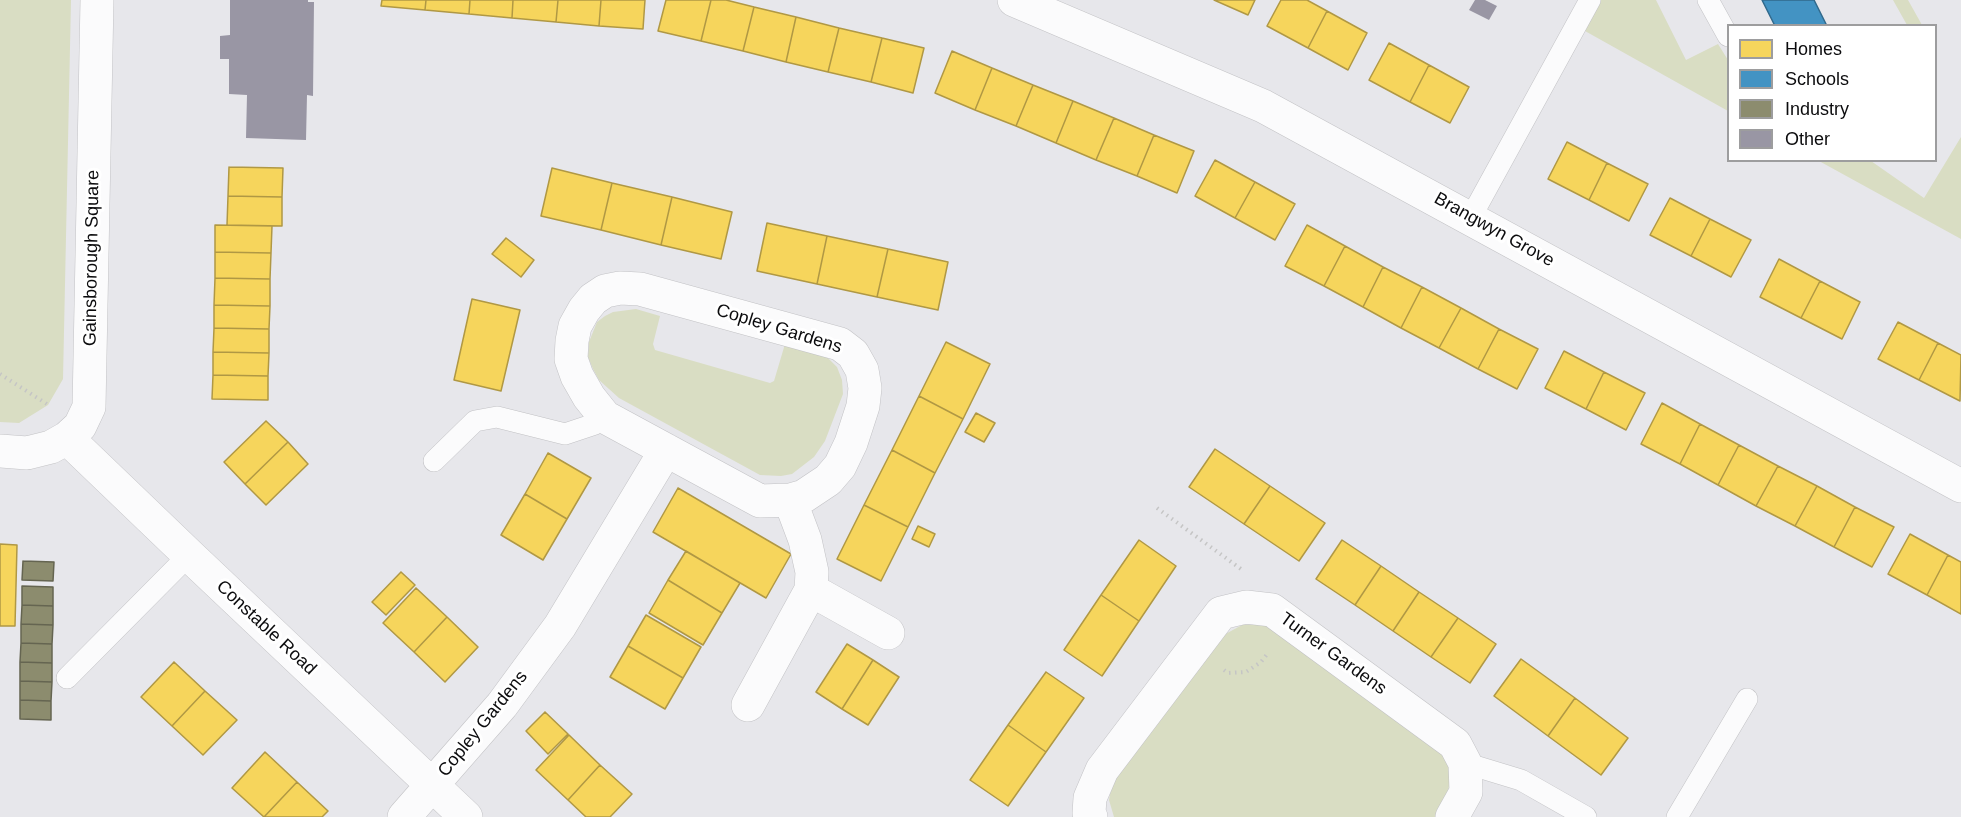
<!DOCTYPE html>
<html>
<head>
<meta charset="utf-8">
<style>
	body { margin:0 }
	#map { position:relative; width:1961px; height:817px; overflow:hidden; background:#e7e7eb; font-family:Helvetica,sans-serif }
	canvas { display:block }
	.legend { position:absolute; left:1727px; top:24px; width:210px; height:138px; box-sizing:border-box; background:#fff; border:2px solid #9d9d9e; margin:0; padding:8px 10px; list-style:none; font-size:18px; color:#0b0b0d }
	.legend li { display:flex; align-items:center; gap:12px; height:30px }
	.legend b { width:30px; border:2px solid #9d9d9e }
</style>
</head>
<body>
<div id="map">
<canvas width="1961" height="817"></canvas>
<ul class="legend">
<li><b style="height:16px;background:#f6d55c"></b>Homes</li>
<li><b style="height:16px;background:#4393c3"></b>Schools</li>
<li><b style="height:16px;background:#8c8c6e"></b>Industry</li>
<li><b style="height:16px;background:#9996a4"></b>Other</li>
</ul>
</div>
<script>
const g = document.querySelector('canvas').getContext('2d');
g.lineJoin = 'round';
function fill(path, color) { g.fillStyle = color; g.fill(path, 'evenodd'); }
const toPath = rows => new Path2D(rows.map(r => 'M' + r).join(''));
function strokePath(path, color, width, dash) { g.strokeStyle = color; g.lineWidth = width; g.lineCap = dash ? 'butt' : 'round'; g.setLineDash(dash || []); g.stroke(path); }
function write(font, color, halo, rows, align = 'center') {
  g.font = font + ' Helvetica,sans-serif'; g.lineWidth = 6; g.setLineDash([]); g.textBaseline = 'middle'; g.strokeStyle = halo; g.fillStyle = color; for (const [text, x, y, turn = 0] of rows) {
    g.save(); g.translate(x, y); g.rotate((+turn || 0) * Math.PI / 180); g.textAlign = isNaN(turn) ? turn : align; if (halo) g.strokeText(text, 0, 0); g.fillText(text, 0, 0); g.restore();
  }
}
const green = toPath([
	[0,0,71,0,63,379,48,405,19,423,0,422],
	[1601,0,1656,0,1686,60,1718,44,1728,60,1728,111,1585,31],
	[1893,0,1908,0,1922,25,1907,25],
	[1961,137,1961,239,1819,161,1871,161,1924,198],
	[636,309,660,316,653,344,655,350,770,383,774,381,785,344,826,356,837,367,842,380,843,394,825,441,814,457,792,474,781,476,760,475,619,398,599,380,593,369,588,357,589,342,597,322,605,316,613,312],
	[1254,624,1268,626,1436,742,1448,763,1450,781,1447,797,1437,817,1114,817,1109,800,1112,783,1220,637,1242,625]
]);
const homes = toPath([
	[382,0,426,0,425,10,381,6,382,0],
	[426,0,470,0,469,14,425,10,426,0],
	[470,0,513,0,512,18,469,14,470,0],
	[513,0,558,0,556,22,512,18,513,0],
	[558,0,601,0,599,26,556,22,558,0],
	[601,0,645,0,643,29,599,26,601,0],
	[666,0,711,0,701,41,658,31,666,0],
	[711,0,726,0,754,7,743,51,701,41,711,0],
	[1214,0,1255,0,1248,15,1214,0],
	[1281,0,1307,0,1327,11,1308,48,1267,26,1281,0],
	[754,7,796,17,786,62,743,51,754,7],
	[1327,11,1367,33,1348,70,1308,48,1327,11],
	[796,17,839,28,828,72,786,62,796,17],
	[839,28,882,38,871,82,828,72,839,28],
	[882,38,924,48,913,93,871,82,882,38],
	[1389,43,1429,65,1410,102,1369,80,1389,43],
	[952,51,992,68,975,110,935,93,952,51],
	[1429,65,1469,87,1450,123,1410,102,1429,65],
	[992,68,1033,85,1016,126,975,110,992,68],
	[1033,85,1073,101,1056,143,1016,126,1033,85],
	[1073,101,1114,118,1096,160,1056,143,1073,101],
	[1114,118,1154,135,1137,176,1096,160,1114,118],
	[1154,135,1194,151,1177,193,1137,176,1154,135],
	[1567,142,1607,163,1589,200,1548,179,1567,142],
	[1215,160,1255,182,1235,218,1195,196,1215,160],
	[1607,163,1648,184,1629,221,1589,200,1607,163],
	[229,167,283,168,282,197,228,196,229,167],
	[552,168,612,183,601,230,541,216,552,168],
	[1255,182,1295,204,1275,240,1235,218,1255,182],
	[612,183,672,197,661,245,601,230,612,183],
	[228,196,282,197,282,226,227,225,228,196],
	[672,197,732,212,721,259,661,245,672,197],
	[1670,198,1710,219,1691,256,1650,235,1670,198],
	[1710,219,1751,240,1731,277,1691,256,1710,219],
	[767,223,827,236,817,284,757,271,767,223],
	[215,225,272,226,271,253,215,252,215,225],
	[1307,225,1345,246,1324,286,1285,266,1307,225],
	[827,236,888,249,877,297,817,284,827,236],
	[506,238,534,260,521,277,492,254,506,238],
	[1345,246,1383,267,1363,307,1324,286,1345,246],
	[888,249,948,262,938,310,877,297,888,249],
	[215,252,271,253,270,279,215,278,215,252],
	[1779,259,1820,281,1801,318,1760,297,1779,259],
	[1383,267,1422,287,1401,328,1363,307,1383,267],
	[215,278,270,279,270,306,214,305,215,278],
	[1820,281,1860,302,1842,339,1801,318,1820,281],
	[1422,287,1461,308,1439,348,1401,328,1422,287],
	[472,299,520,310,501,391,454,380,472,299],
	[214,305,270,306,269,329,214,328,214,305],
	[1461,308,1499,329,1478,369,1439,348,1461,308],
	[1898,322,1938,343,1919,380,1878,359,1898,322],
	[214,328,269,329,269,353,213,352,214,328],
	[1499,329,1538,349,1517,389,1478,369,1499,329],
	[946,342,990,364,963,419,919,396,946,342],
	[1938,343,1961,355,1960,401,1919,380,1938,343],
	[1564,351,1604,372,1586,409,1545,388,1564,351],
	[213,352,269,353,268,376,213,375,213,352],
	[1604,372,1645,393,1626,430,1586,409,1604,372],
	[213,375,268,376,268,400,212,399,213,375],
	[919,396,963,419,935,473,892,450,919,396],
	[1662,403,1700,424,1680,464,1641,444,1662,403],
	[976,413,995,423,984,442,965,432,976,413],
	[266,421,288,442,245,484,224,462,266,421],
	[1700,424,1739,445,1718,485,1680,464,1700,424],
	[288,442,308,464,266,505,245,484,288,442],
	[1739,445,1778,466,1756,506,1718,485,1739,445],
	[1215,449,1270,486,1244,524,1189,487,1215,449],
	[892,450,935,473,908,527,864,505,892,450],
	[548,453,591,478,567,519,525,494,548,453],
	[1778,466,1817,486,1795,526,1756,506,1778,466],
	[1270,486,1325,523,1299,561,1244,524,1270,486],
	[1817,486,1855,507,1834,547,1795,526,1817,486],
	[678,488,791,554,766,598,653,532,678,488],
	[525,494,567,519,543,560,501,535,525,494],
	[864,505,908,527,881,581,837,559,864,505],
	[1855,507,1894,527,1872,567,1834,547,1855,507],
	[918,526,935,534,929,547,912,539,918,526],
	[1910,534,1948,555,1927,595,1888,574,1910,534],
	[1139,540,1176,566,1139,621,1101,595,1139,540],
	[1342,540,1381,566,1355,605,1316,579,1342,540],
	[0,544,17,545,15,626,0,626,0,544],
	[686,551,740,583,722,613,668,580,686,551],
	[1948,555,1961,562,1961,614,1927,595,1948,555],
	[1381,566,1419,592,1393,631,1355,605,1381,566],
	[401,572,415,585,386,615,372,602,401,572],
	[668,580,722,613,703,645,649,613,668,580],
	[416,588,447,617,414,652,383,623,416,588],
	[1419,592,1458,618,1431,657,1393,631,1419,592],
	[1101,595,1139,621,1102,676,1064,650,1101,595],
	[646,615,701,647,683,678,628,646,646,615],
	[447,617,478,647,445,682,414,652,447,617],
	[1458,618,1496,644,1470,683,1431,657,1458,618],
	[847,644,873,660,842,709,816,692,847,644],
	[628,646,683,678,665,709,610,677,628,646],
	[1521,659,1575,698,1548,736,1494,696,1521,659],
	[873,660,899,677,868,725,842,709,873,660],
	[174,662,205,691,172,726,141,697,174,662],
	[1046,672,1084,698,1046,752,1008,725,1046,672],
	[205,691,237,720,203,755,172,726,205,691],
	[1575,698,1628,738,1601,775,1548,736,1575,698],
	[545,712,568,734,548,754,526,731,545,712],
	[1008,725,1046,752,1008,806,970,780,1008,725],
	[569,735,600,765,568,800,536,770,569,735],
	[265,752,297,782,264,817,232,788,265,752],
	[600,765,632,794,610,817,586,817,568,800,600,765],
	[297,782,328,811,322,817,264,817,297,782]
]);
const schools = toPath([
	[1762,0,1814,0,1827,26,1775,26,1762,0]
]);
const industry = toPath([
	[23,561,54,562,53,581,22,580,23,561],
	[22,586,53,587,53,606,22,605,22,586],
	[22,605,53,606,53,625,21,624,22,605],
	[21,624,53,625,52,644,21,643,21,624],
	[21,643,52,644,52,663,20,662,21,643],
	[20,662,52,663,52,682,20,681,20,662],
	[20,681,52,682,51,701,20,700,20,681],
	[20,700,51,701,51,720,20,719,20,700]
]);
const building = toPath([
	[230,0,308,0,308,2,314,2,313,96,307,95,306,140,246,138,247,95,229,94,229,59,220,59,220,36,230,35],
	[1475,0,1485,0,1497,6,1489,20,1469,10]
]);
const path = toPath([
	[0,374,50,406],
	[1157,508,1241,569],
	[1224,670,1228,673,1246,672,1261,662,1268,653]
]);
const lane = toPath([
	[1708,0,1728,36],
	[1471,217,1590,0],
	[434,461,475,421,497,417,565,434,595,424,605,417],
	[67,678,189,555],
	[1465,763,1521,780,1586,817],
	[1677,817,1747,699]
]);
const street = toPath([
	[1014,0,1263,106,1961,486],
	[620,288,640,289,840,344,853,354,862,370,865,388,863,406,851,443,840,466,828,480,804,496,790,500,760,501,605,417,589,397,577,376,571,359,572,341,575,326,584,310,593,299,605,291,620,288],
	[67,438,189,555,466,817],
	[0,451,27,453,51,447,67,438,80,426,89,407,97,0],
	[811,590,888,633],
	[748,705,811,590,812,572,805,540,790,500],
	[404,817,502,705,560,626,666,450],
	[1091,817,1089,813,1090,798,1102,770,1221,613,1246,607,1272,610,1455,744,1465,763,1466,792,1452,817]
]);
const streetNames = [
	["Brangwyn Grove",1494,230,29],
	["Gainsborough Square",92,258,-89],
	["Copley Gardens",779,329,17],
	["Constable Road",266,628,43],
	["Turner Gardens",1333,654,36],
	["Copley Gardens",483,724,-51]
];
fill(green, '#d9ddc3');
fill(homes, '#f6d55c');
strokePath(homes, '#b09844', 1.5);
fill(schools, '#4393c3');
strokePath(schools, '#326a8c', 1.5);
fill(industry, '#8c8c6e');
strokePath(industry, '#656551', 1.5);
fill(building, '#9996a4');
strokePath(lane, '#c2c2c5', 22);
strokePath(street, '#c2c2c5', 34);
strokePath(path, '#c5c5c5', 4, [1.5, 4.5]);
strokePath(lane, '#fbfbfc', 21);
strokePath(street, '#fbfbfc', 33);
write('18px', '#0b0b0d', '#fff', streetNames);
</script>
</body>
</html>
